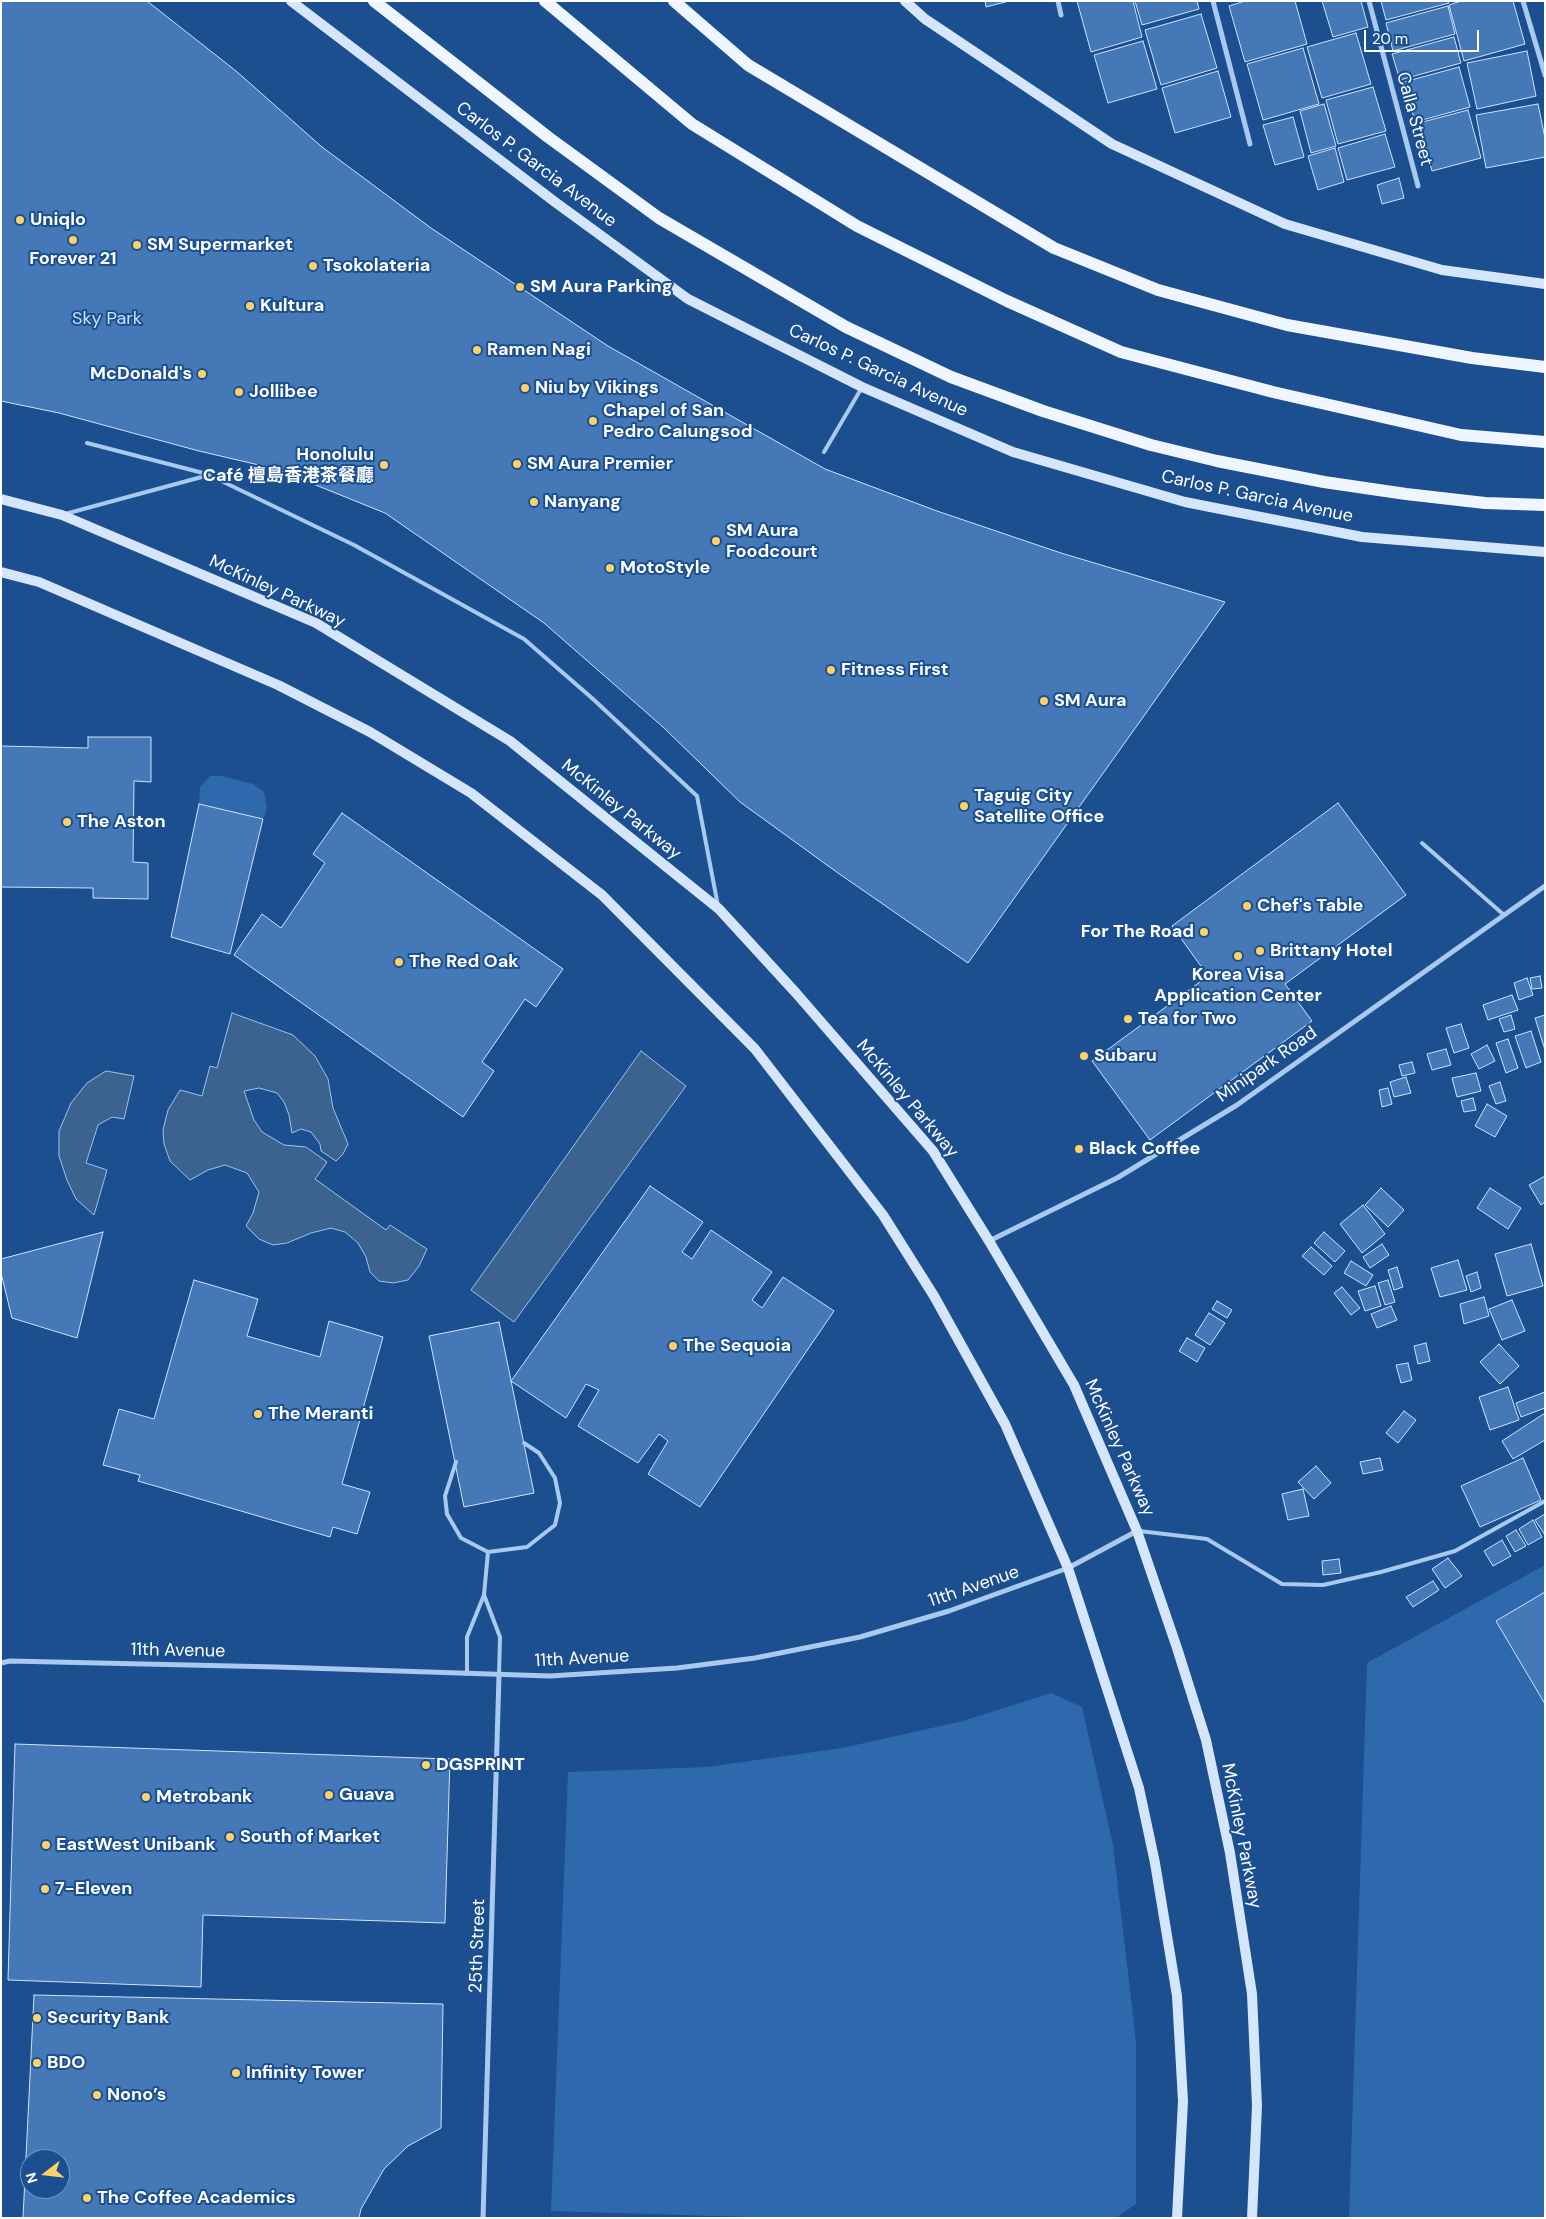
<!DOCTYPE html>
<html>
<head>
<meta charset="utf-8">
<style>
	body { margin:0 }
	#map { position:relative; width:1546px; height:2219px; overflow:hidden; background:#1b4f8f; font-family:"DM Sans",sans-serif }
	canvas { display:block }
	.frame { position:absolute; inset:0; border:2px solid #fff; pointer-events:none }
	.north { position:absolute; left:20px; top:2149px; width:50px; height:50px; box-sizing:border-box; background:#1b4f8f; border:1px solid #7695bc; border-radius:50%; rotate:254deg; font-size:14px; font-weight:700; line-height:20px; text-align:center; color:#fff }
	.north::after { content:''; display:block; margin:auto; width:18px; height:22px; background:#ffd166; clip-path:polygon(50% 0,100% 100%,50% 72%,0 100%) }
	.scale { position:absolute; left:1364px; top:30px; width:115px; height:22px; box-sizing:border-box; border:2px solid #fff; border-top:0; padding-left:6px; font-size:15px; line-height:18px; white-space:nowrap; color:#fff; -webkit-text-stroke:4px #1b4f8f; paint-order:stroke }
</style>
</head>
<body>
<div id="map">
<canvas width="1546" height="2219"></canvas>
<div class="frame"></div>
<div class="north">N</div>
<div class="scale">20 m</div>
</div>
<script>
const g = document.querySelector('canvas').getContext('2d');
g.lineJoin = 'round';
function fill(path, color) { g.fillStyle = color; g.fill(path, 'evenodd'); }
const toPath = rows => new Path2D(rows.map(r => 'M' + r).join(''));
function strokePath(path, color, width, dash) { g.strokeStyle = color; g.lineWidth = width; g.lineCap = dash ? 'butt' : 'round'; g.setLineDash(dash || []); g.stroke(path); }
function write(font, color, halo, rows, align = 'center') {
  g.font = font + ' "DM Sans","Noto Sans SC",sans-serif'; g.lineWidth = 4; g.setLineDash([]); g.textBaseline = 'middle'; g.strokeStyle = halo; g.fillStyle = color; for (const [text, x, y, turn = 0] of rows) {
    g.save(); g.translate(x, y); g.rotate((+turn || 0) * Math.PI / 180); g.textAlign = isNaN(turn) ? turn : align; if (halo) g.strokeText(text, 0, 0); g.fillText(text, 0, 0); g.restore();
  }
}
const green = toPath([
	[210,776,222,776,253,784,264,792,267,809,263,819,199,804,200,787],
	[1545,1565,1545,2218,1349,2218,1367,1663],
	[1051,1693,1082,1707,1113,1845,1136,2041,1136,2204,1116,2218,779,2218,551,2211,568,1772,707,1767,842,1748,963,1721]
]);
const water = toPath([
	[232,1013,293,1035,315,1056,328,1079,333,1108,348,1144,343,1154,336,1161,321,1151,320,1144,311,1132,301,1129,292,1133,289,1115,284,1102,277,1093,259,1088,244,1091,254,1120,262,1132,284,1145,306,1147,327,1162,315,1179,386,1230,390,1225,427,1249,419,1266,408,1280,393,1283,379,1281,370,1272,366,1257,358,1243,345,1232,331,1228,311,1233,287,1243,273,1245,259,1239,246,1226,253,1213,259,1192,247,1173,225,1165,208,1170,190,1180,170,1161,164,1144,163,1130,168,1110,180,1090,202,1096,210,1066,217,1068,232,1013],
	[641,1051,686,1086,514,1322,471,1290,641,1051],
	[106,1071,134,1076,124,1119,112,1117,98,1125,86,1163,107,1170,94,1215,76,1199,67,1180,59,1156,59,1131,71,1103,87,1083,106,1071]
]);
const building = toPath([
	[1,1,147,1,236,71,322,147,431,228,608,346,825,469,937,511,1061,553,1225,602,968,963,838,873,740,802,663,727,544,623,385,513,276,469,199,451,59,413,1,401,1,1],
	[985,1,1009,1,986,7,985,1],
	[1077,1,1133,1,1142,37,1091,52,1077,1],
	[1135,1,1197,1,1199,9,1142,25,1135,1],
	[1245,1,1295,1,1307,44,1245,62,1229,6,1245,1],
	[1322,1,1361,1,1368,27,1333,37,1322,1],
	[1381,1,1448,1,1449,3,1386,20,1381,1],
	[1461,1,1513,1,1525,44,1464,61,1449,5,1461,1],
	[1448,6,1455,34,1393,51,1386,23,1448,6],
	[1201,14,1217,68,1161,85,1145,30,1201,14],
	[1356,33,1371,84,1322,98,1307,47,1356,33],
	[1454,37,1461,63,1400,80,1392,54,1454,37],
	[1143,41,1157,89,1108,103,1094,55,1143,41],
	[1303,48,1319,104,1263,120,1247,64,1303,48],
	[1527,51,1536,96,1477,109,1467,63,1527,51],
	[1459,67,1470,107,1415,122,1404,82,1459,67],
	[1218,71,1231,117,1175,133,1162,88,1218,71],
	[1373,87,1386,131,1338,144,1326,100,1373,87],
	[1324,104,1336,146,1311,153,1300,111,1324,104],
	[1538,104,1545,138,1545,157,1486,168,1476,115,1538,104],
	[1468,110,1481,158,1432,171,1419,123,1468,110],
	[1293,117,1304,157,1275,165,1263,125,1293,117],
	[1385,134,1395,167,1347,180,1338,148,1385,134],
	[1335,148,1344,182,1318,190,1308,156,1335,148],
	[1399,178,1404,198,1382,204,1377,185,1399,178],
	[88,737,151,737,151,782,134,781,133,862,148,863,148,899,93,898,93,888,1,887,1,746,88,748,88,737],
	[1338,803,1406,895,1285,984,1312,1021,1150,1140,1092,1061,1208,976,1172,926,1338,803],
	[199,804,263,819,230,954,171,937,199,804],
	[342,813,563,969,536,1007,525,999,482,1062,494,1071,463,1117,234,955,262,914,281,928,325,863,313,854,342,813],
	[1540,976,1542,988,1532,989,1530,978,1540,976],
	[1527,978,1533,995,1519,1000,1514,983,1527,978],
	[1512,995,1518,1010,1488,1020,1483,1005,1512,995],
	[1511,1015,1515,1029,1504,1032,1499,1019,1511,1015],
	[1545,1015,1545,1050,1535,1018,1545,1015],
	[1461,1024,1469,1048,1454,1053,1446,1028,1461,1024],
	[1531,1031,1541,1062,1526,1068,1515,1036,1531,1031],
	[1508,1039,1518,1068,1506,1073,1496,1043,1508,1039],
	[1487,1045,1495,1061,1479,1069,1471,1054,1487,1045],
	[1446,1049,1451,1065,1432,1070,1427,1054,1446,1049],
	[1412,1062,1415,1073,1402,1076,1399,1065,1412,1062],
	[1476,1073,1481,1091,1457,1097,1452,1078,1476,1073],
	[1406,1077,1411,1093,1394,1097,1390,1082,1406,1077],
	[1500,1082,1506,1101,1496,1104,1489,1086,1500,1082],
	[1388,1088,1392,1104,1382,1107,1379,1090,1388,1088],
	[1473,1098,1476,1110,1464,1112,1461,1101,1473,1098],
	[1487,1104,1507,1116,1495,1137,1475,1126,1487,1104],
	[1545,1176,1545,1202,1541,1205,1529,1185,1545,1176],
	[650,1186,703,1222,682,1252,692,1259,711,1230,772,1272,752,1300,762,1308,783,1277,834,1311,700,1507,648,1474,668,1441,659,1434,638,1463,578,1426,599,1390,586,1384,566,1418,511,1381,650,1186],
	[1381,1188,1404,1210,1388,1227,1365,1205,1381,1188],
	[1490,1188,1521,1208,1508,1229,1477,1208,1490,1188],
	[1363,1205,1385,1234,1362,1253,1340,1224,1363,1205],
	[103,1232,77,1338,12,1318,1,1273,1,1259,103,1232],
	[1324,1232,1345,1251,1335,1262,1314,1243,1324,1232],
	[1382,1244,1389,1255,1370,1268,1363,1257,1382,1244],
	[1531,1244,1543,1286,1507,1296,1495,1254,1531,1244],
	[1311,1247,1332,1266,1324,1275,1302,1256,1311,1247],
	[1458,1260,1467,1290,1440,1297,1431,1268,1458,1260],
	[1351,1261,1373,1275,1366,1286,1344,1273,1351,1261],
	[1397,1267,1403,1287,1394,1290,1388,1270,1397,1267],
	[1477,1272,1481,1288,1471,1292,1466,1276,1477,1272],
	[194,1280,258,1299,247,1336,320,1357,329,1321,383,1337,342,1484,370,1492,357,1534,333,1527,330,1537,138,1481,140,1475,103,1465,119,1409,154,1419,194,1280],
	[1388,1280,1395,1302,1385,1305,1378,1283,1388,1280],
	[1375,1286,1381,1306,1365,1311,1358,1291,1375,1286],
	[1342,1287,1360,1308,1351,1315,1334,1293,1342,1287],
	[1484,1297,1489,1316,1464,1324,1460,1304,1484,1297],
	[1512,1300,1525,1331,1502,1340,1489,1309,1512,1300],
	[1217,1301,1232,1310,1227,1318,1212,1309,1217,1301],
	[1391,1306,1397,1320,1377,1328,1371,1314,1391,1306],
	[1209,1313,1225,1323,1210,1345,1195,1335,1209,1313],
	[499,1322,534,1493,464,1507,429,1336,499,1322],
	[1187,1338,1205,1348,1197,1362,1179,1351,1187,1338],
	[1426,1343,1430,1361,1418,1364,1414,1346,1426,1343],
	[1499,1344,1519,1366,1500,1384,1480,1362,1499,1344],
	[1408,1363,1412,1380,1401,1383,1396,1365,1408,1363],
	[1508,1387,1519,1420,1490,1430,1479,1397,1508,1387],
	[1545,1392,1545,1408,1521,1417,1516,1403,1545,1392],
	[1404,1411,1416,1420,1398,1443,1386,1433,1404,1411],
	[1545,1413,1545,1440,1513,1459,1502,1441,1545,1413],
	[1380,1458,1383,1470,1363,1474,1360,1462,1380,1458],
	[1523,1458,1541,1500,1480,1527,1461,1486,1523,1458],
	[1316,1466,1331,1483,1314,1499,1298,1482,1316,1466],
	[1303,1489,1309,1516,1288,1520,1282,1494,1303,1489],
	[1545,1514,1545,1535,1535,1520,1545,1514],
	[1533,1520,1542,1537,1528,1545,1519,1529,1533,1520],
	[1516,1530,1526,1546,1515,1552,1506,1536,1516,1530],
	[1502,1540,1511,1556,1493,1566,1484,1551,1502,1540],
	[1448,1558,1462,1576,1445,1588,1432,1569,1448,1558],
	[1339,1559,1341,1573,1323,1575,1322,1561,1339,1559],
	[1433,1581,1439,1590,1413,1607,1406,1597,1433,1581],
	[1545,1592,1545,1704,1496,1621,1545,1592],
	[15,1744,450,1759,445,1923,203,1915,201,1987,8,1980,15,1744],
	[34,1995,443,2004,441,2128,408,2146,384,2169,361,2209,359,2218,23,2218,34,1995],
	[30,2159,60,2159,60,2189,30,2189,30,2159]
]);
const service = toPath([
	[87,443,207,474],
	[824,452,861,389],
	[65,514,209,475,354,545,524,639,593,699,697,796,718,906],
	[1422,843,1504,915],
	[456,1462,445,1496,447,1514,461,1538,488,1552,527,1547,555,1525,560,1503,555,1478,539,1453,524,1443],
	[1139,1531,1207,1539,1282,1584,1323,1585,1381,1572,1455,1551,1545,1501],
	[484,1595,500,1637,499,1675],
	[467,1674,467,1637,484,1595,488,1552]
]);
const minor = toPath([
	[1058,1,1061,15],
	[1213,1,1250,144],
	[1369,1,1418,186],
	[1523,1,1545,75],
	[989,1241,1117,1178,1237,1105,1545,886],
	[1,1663,10,1661,277,1667,550,1676,677,1668,755,1658,860,1637,949,1611,1068,1568,1137,1531],
	[483,2218,499,1675]
]);
const secondary = toPath([
	[291,1,555,202,688,299,862,387,1013,452,1185,502,1362,537,1545,552],
	[905,1,925,19,1112,144,1285,224,1442,270,1545,284],
	[1,499,62,515,316,623,510,741,719,909,796,993,933,1151,989,1241,1074,1385,1137,1531,1177,1648,1206,1740,1230,1853,1252,1994,1257,2106,1252,2218],
	[1,572,39,582,278,685,370,732,471,793,602,895,755,1049,883,1215,934,1296,1005,1424,1068,1568,1139,1788,1155,1863,1177,1996,1183,2101,1177,2218]
]);
const primary = toPath([
	[374,1,548,137,659,218,846,327,951,377,1043,411,1151,445,1217,461,1324,482,1406,494,1485,503,1545,505],
	[545,1,692,124,857,226,1007,301,1121,352,1273,392,1461,435,1545,442],
	[674,1,748,65,1054,248,1158,290,1287,325,1472,358,1545,367]
]);
const markers = [
	[20,220,5,"#ffd166"],
	[73,240,5,"#ffd166"],
	[137,245,5,"#ffd166"],
	[313,266,5,"#ffd166"],
	[520,287,5,"#ffd166"],
	[250,306,5,"#ffd166"],
	[477,350,5,"#ffd166"],
	[202,374,5,"#ffd166"],
	[525,388,5,"#ffd166"],
	[239,392,5,"#ffd166"],
	[593,421,5,"#ffd166"],
	[517,464,5,"#ffd166"],
	[384,465,5,"#ffd166"],
	[534,502,5,"#ffd166"],
	[716,541,5,"#ffd166"],
	[610,568,5,"#ffd166"],
	[831,670,5,"#ffd166"],
	[1044,701,5,"#ffd166"],
	[964,806,5,"#ffd166"],
	[67,822,5,"#ffd166"],
	[1247,906,5,"#ffd166"],
	[1204,932,5,"#ffd166"],
	[1260,951,5,"#ffd166"],
	[1238,956,5,"#ffd166"],
	[399,962,5,"#ffd166"],
	[1128,1019,5,"#ffd166"],
	[1084,1056,5,"#ffd166"],
	[1079,1149,5,"#ffd166"],
	[673,1346,5,"#ffd166"],
	[258,1414,5,"#ffd166"],
	[426,1765,5,"#ffd166"],
	[329,1795,5,"#ffd166"],
	[146,1797,5,"#ffd166"],
	[230,1837,5,"#ffd166"],
	[46,1845,5,"#ffd166"],
	[45,1889,5,"#ffd166"],
	[37,2018,5,"#ffd166"],
	[37,2063,5,"#ffd166"],
	[236,2073,5,"#ffd166"],
	[97,2095,5,"#ffd166"],
	[87,2198,5,"#ffd166"]
];
const streetNames = [
	["Calla Street",1414,119,75],
	["Carlos P. Garcia Avenue",536,165,37],
	["Carlos P. Garcia Avenue",878,371,25],
	["Carlos P. Garcia Avenue",1257,497,12],
	["McKinley Parkway",277,592,25],
	["McKinley Parkway",621,810,39],
	["Minipark Road",1267,1065,-35],
	["McKinley Parkway",907,1099,50],
	["McKinley Parkway",1119,1448,66],
	["11th Avenue",974,1587,-19],
	["11th Avenue",178,1651,1],
	["11th Avenue",582,1659,-3],
	["McKinley Parkway",1241,1836,79],
	["25th Street",478,1946,-88]
];
const poiNames = [
	["Uniqlo",30,220],
	["SM Supermarket",147,245],
	["Forever 21",73,259,"center"],
	["Tsokolateria",323,266],
	["SM Aura Parking",530,287],
	["Kultura",260,306],
	["Ramen Nagi",487,350],
	["McDonald's",192,374,"right"],
	["Niu by Vikings",535,388],
	["Jollibee",249,392],
	["Chapel of San",603,411],
	["Pedro Calungsod",603,432],
	["Honolulu",374,455,"right"],
	["Café 檀島香港茶餐廳",374,476,"right"],
	["SM Aura Premier",527,464],
	["Nanyang",544,502],
	["SM Aura",726,531],
	["Foodcourt",726,552],
	["MotoStyle",620,568],
	["Fitness First",841,670],
	["SM Aura",1054,701],
	["Taguig City",974,796],
	["Satellite Office",974,817],
	["The Aston",77,822],
	["Chef's Table",1257,906],
	["For The Road",1194,932,"right"],
	["Brittany Hotel",1270,951],
	["The Red Oak",409,962],
	["Korea Visa",1238,975,"center"],
	["Application Center",1238,996,"center"],
	["Tea for Two",1138,1019],
	["Subaru",1094,1056],
	["Black Coffee",1089,1149],
	["The Sequoia",683,1346],
	["The Meranti",268,1414],
	["DGSPRINT",436,1765],
	["Guava",339,1795],
	["Metrobank",156,1797],
	["South of Market",240,1837],
	["EastWest Unibank",56,1845],
	["7-Eleven",55,1889],
	["Security Bank",47,2018],
	["BDO",47,2063],
	["Infinity Tower",246,2073],
	["Nono’s",107,2095],
	["The Coffee Academics",97,2198]
];
const parkNames = [
	["Sky Park",107,319]
];
fill(green, '#2e69ad');
fill(water, '#3c6290');
strokePath(water, '#9cc4f0', 1);
fill(building, '#4478b7');
strokePath(building, '#cfe3fa', 1);
strokePath(service, '#a9c9ee', 4);
strokePath(minor, '#a9c9ee', 5);
strokePath(secondary, '#d6e6fa', 10);
strokePath(primary, '#f0f6ff', 12);
for (const [x, y, r, color] of markers) { const dot = new Path2D(); dot.arc(x, y, r, 0, 2 * Math.PI); g.fillStyle = color; g.fill(dot); strokePath(dot, '#1b4f8f', 2); }
write('18px', '#fff', '#1b4f8f', streetNames);
write('bold 18px', '#fff', '#1b4f8f', poiNames, 'left');
write('18px', '#cfe3fa', '#1b4f8f', parkNames);
</script>
</body>
</html>
